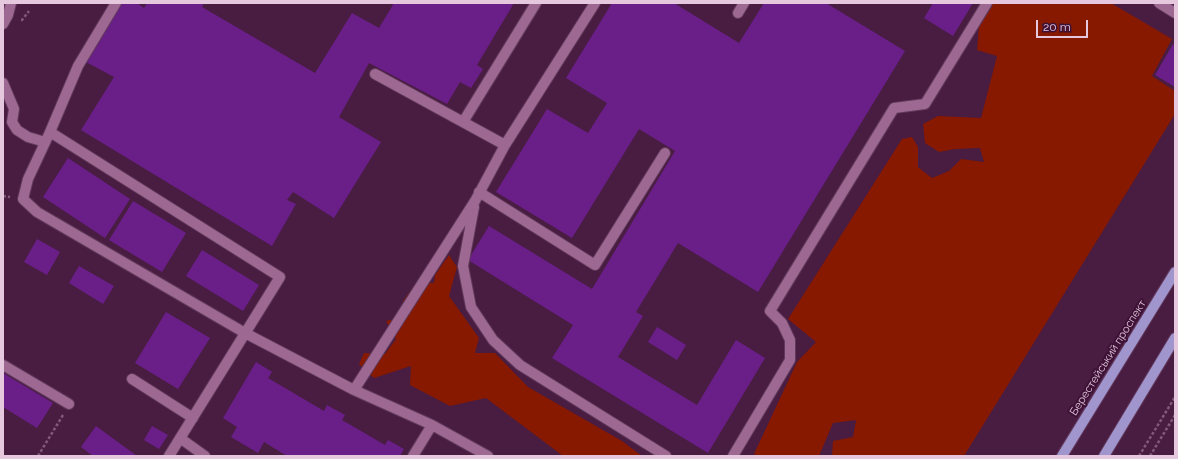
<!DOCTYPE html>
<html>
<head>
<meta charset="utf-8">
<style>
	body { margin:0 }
	#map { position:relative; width:1178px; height:459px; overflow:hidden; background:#491c42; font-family:Raleway,sans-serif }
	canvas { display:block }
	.frame { position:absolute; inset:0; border:4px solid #e5c8de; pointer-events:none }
	.scale { position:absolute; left:1036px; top:20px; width:52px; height:18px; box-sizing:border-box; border:2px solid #e5c8de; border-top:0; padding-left:5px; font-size:12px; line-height:14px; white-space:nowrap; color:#e5c8de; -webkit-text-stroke:3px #3e1237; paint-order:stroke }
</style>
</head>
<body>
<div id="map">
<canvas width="1178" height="459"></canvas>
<div class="frame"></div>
<div class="scale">20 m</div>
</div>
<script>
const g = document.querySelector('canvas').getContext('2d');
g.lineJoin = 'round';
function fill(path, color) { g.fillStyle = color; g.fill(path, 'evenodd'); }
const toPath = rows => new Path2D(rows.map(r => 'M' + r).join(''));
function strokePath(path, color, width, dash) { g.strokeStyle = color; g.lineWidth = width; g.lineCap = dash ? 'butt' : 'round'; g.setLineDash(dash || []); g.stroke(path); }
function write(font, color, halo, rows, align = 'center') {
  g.font = font + ' Raleway,sans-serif'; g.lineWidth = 4; g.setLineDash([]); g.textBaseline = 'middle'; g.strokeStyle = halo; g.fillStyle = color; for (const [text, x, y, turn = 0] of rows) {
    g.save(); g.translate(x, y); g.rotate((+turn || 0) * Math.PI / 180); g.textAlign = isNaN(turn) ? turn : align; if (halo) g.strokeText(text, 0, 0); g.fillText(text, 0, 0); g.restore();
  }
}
const green = toPath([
	[981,3,1111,3,1172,39,1152,76,1175,91,1175,114,964,456,832,456,833,441,853,437,856,420,833,423,819,456,758,456,754,454,797,362,816,342,788,319,902,139,912,137,918,147,918,167,932,178,949,171,961,159,984,162,980,148,955,149,939,152,925,143,923,124,938,116,981,118,997,56,977,50],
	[449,255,457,267,449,296,479,338,475,353,495,353,528,387,622,441,642,456,563,456,486,398,450,406,410,385,411,366,374,378,359,364,364,353,385,354,396,339,386,321,408,316,403,301,416,283,434,283,435,275]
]);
const building = toPath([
	[121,3,137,3,144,8,147,3,204,3,202,7,315,73,352,13,379,28,394,3,514,3,477,65,483,69,471,88,460,82,447,104,369,63,339,117,381,142,334,218,293,192,287,200,296,204,272,246,81,130,114,77,86,62],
	[612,3,674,3,739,43,764,3,826,3,905,51,758,292,678,243,636,312,643,316,618,357,697,405,736,340,765,358,708,453,552,358,573,325,468,260,489,226,592,289,675,151,639,129,572,238,496,192,547,109,588,133,607,103,566,78],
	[933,3,973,3,953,36,924,18],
	[1173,44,1175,46,1175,87,1155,75],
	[68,158,130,199,105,238,43,197],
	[133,201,186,233,162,272,109,240],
	[37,239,60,252,47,275,24,262],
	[202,250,259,285,243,311,186,276],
	[79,266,114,286,103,304,69,283],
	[166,312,210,338,178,389,135,363],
	[657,327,686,345,677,360,648,342],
	[256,362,272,372,268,378,324,411,327,405,345,415,342,420,385,445,388,440,404,449,400,456,287,456,264,442,258,453,231,437,237,427,223,418],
	[3,373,53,403,37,428,3,407],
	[96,426,137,456,93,456,81,447],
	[152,426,168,435,159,449,144,440]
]);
const path = toPath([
	[21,20,22,20,29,11],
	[3,196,10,197],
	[38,456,63,415],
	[1139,456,1175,397],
	[1150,456,1175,415]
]);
const minor = toPath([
	[116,3,78,66,50,132,28,179,23,199,37,212,245,333,354,390,432,425,488,456],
	[1159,3,1175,13],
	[738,13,744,3],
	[3,24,8,15,11,3],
	[375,74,505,145],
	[3,83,14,109,12,122,17,130,28,137,45,142],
	[463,122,536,3],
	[50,132,280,277,169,456],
	[479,192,595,265,665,153],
	[474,207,463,266,471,307,493,340,520,365,666,456],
	[3,365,69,404],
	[132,379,193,418],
	[354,390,475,201,505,145,595,3],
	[180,438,205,456],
	[413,456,432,425],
	[733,456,790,360,790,340,782,323,770,311,894,108,925,104,987,3]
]);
const major = toPath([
	[1062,456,1175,272],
	[1104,456,1175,338]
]);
const streetNames = [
	["Берестейський проспект",1108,358,-58]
];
fill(green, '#871900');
fill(building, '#6a1f88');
strokePath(minor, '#61395b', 12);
strokePath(major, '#61395b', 12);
strokePath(path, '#805979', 2.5, [3, 2]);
strokePath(minor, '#9d6992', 10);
strokePath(major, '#a195ce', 10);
write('11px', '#e5c8de', '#3e1237', streetNames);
</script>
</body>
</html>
